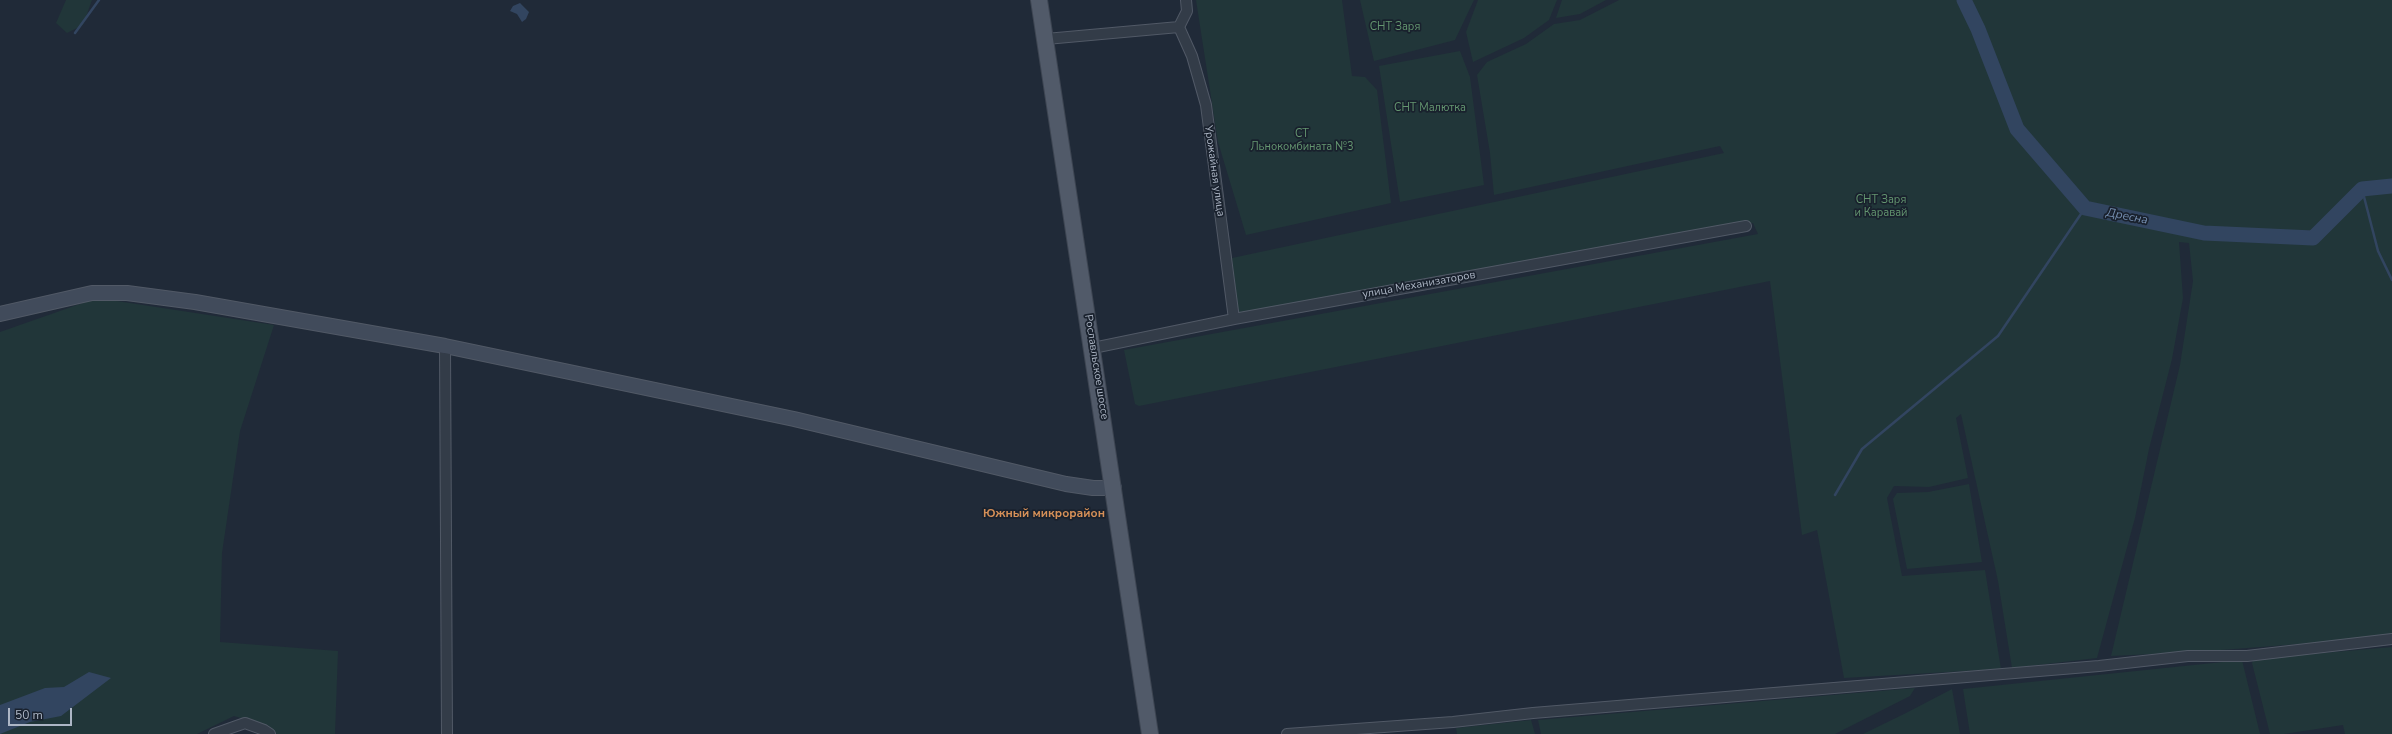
<!DOCTYPE html>
<html>
<head>
<meta charset="utf-8">
<style>
	body { margin:0 }
	#map { position:relative; width:2392px; height:734px; overflow:hidden; background:#202a38; font-family:"Nunito Sans",sans-serif }
	canvas { display:block }
	.scale { position:absolute; left:8px; top:708px; width:64px; height:18px; box-sizing:border-box; border:2px solid #adb6c5; border-top:0; padding-left:5px; font-size:12px; line-height:14px; white-space:nowrap; color:#adb6c5; -webkit-text-stroke:3px #19212d; paint-order:stroke }
</style>
</head>
<body>
<div id="map">
<canvas width="2392" height="734"></canvas>
<div class="scale">50 m</div>
</div>
<script>
const g = document.querySelector('canvas').getContext('2d');
g.lineJoin = 'round';
function fill(path, color) { g.fillStyle = color; g.fill(path, 'evenodd'); }
const toPath = rows => new Path2D(rows.map(r => 'M' + r).join(''));
function strokePath(path, color, width, dash) { g.strokeStyle = color; g.lineWidth = width; g.lineCap = dash ? 'butt' : 'round'; g.setLineDash(dash || []); g.stroke(path); }
function write(font, color, halo, rows, align = 'center') {
  g.font = font + ' "Nunito Sans",sans-serif'; g.lineWidth = 3.5; g.setLineDash([]); g.textBaseline = 'middle'; g.strokeStyle = halo; g.fillStyle = color; for (const [text, x, y, turn = 0] of rows) {
    g.save(); g.translate(x, y); g.rotate((+turn || 0) * Math.PI / 180); g.textAlign = isNaN(turn) ? turn : align; if (halo) g.strokeText(text, 0, 0); g.fillText(text, 0, 0); g.restore();
  }
}
const green = toPath([
	[66,0,92,0,83,25,67,33,56,23],
	[1196,0,1342,0,1352,76,1365,77,1377,90,1391,203,1246,235,1218,142],
	[1360,0,1474,0,1455,40,1374,61],
	[1478,0,1557,0,1549,20,1524,38,1473,62,1466,32],
	[1562,0,1606,0,1580,14,1556,18],
	[1619,0,2392,0,2392,637,2195,652,2111,656,2180,365,2193,281,2189,243,2179,242,2183,298,2172,359,2149,449,2135,518,2097,658,2012,668,1998,581,1961,414,1956,418,1968,478,1929,487,1894,486,1887,498,1902,576,1985,570,2001,669,1844,678,1817,530,1802,535,1770,281,1139,406,1135,404,1124,350,1758,234,1753,223,1239,320,1232,258,1724,153,1720,146,1494,195,1490,153,1477,75,1487,62,1526,44,1554,24,1580,20],
	[1460,51,1470,77,1484,185,1400,202,1379,66],
	[97,298,274,325,240,431,222,553,220,642,338,651,335,734,277,734,269,726,234,716,197,734,0,734,0,332],
	[1969,484,1982,562,1907,569,1893,499,1897,493,1928,492],
	[2392,647,2392,734,2345,734,2343,725,2284,734,2270,734,2252,663,2254,659],
	[2242,660,2260,734,1970,734,1963,689],
	[1915,688,1910,696,1835,734,1541,734,1538,720],
	[1952,689,1960,734,1863,734,1906,713],
	[1531,720,1535,734,1457,734,1456,728]
]);
const water = toPath([
	[520,3,529,12,526,19,522,22,517,14,510,11,513,6],
	[89,672,111,678,61,716,30,722,0,734,0,705,45,688,64,687]
]);
const stream = toPath([
	[75,33,99,0],
	[2362,189,2378,251,2392,280],
	[1835,495,1862,449,1998,336,2085,208]
]);
const river = toPath([
	[1964,0,1978,29,2017,129,2085,208,2204,233,2313,238,2362,189,2392,186]
]);
const street = toPath([
	[1186,0,1187,11,1179,27,1192,56,1206,105,1234,319],
	[1046,39,1179,27],
	[445,346,447,734],
	[1093,348,1234,319,1746,226],
	[214,734,245,723,264,730,270,734],
	[1287,734,1453,722,1533,713,2099,666,2188,656,2247,656,2392,639]
]);
const secondary = toPath([
	[0,314,92,293,127,293,195,302,445,346,794,419,1066,484,1093,488,1114,488]
]);
const primary = toPath([
	[1039,0,1150,734]
]);
const parkNames = [
	["СНТ Заря",1395,27],
	["СНТ Малютка",1430,108],
	["СТ",1302,134],
	["Льнокомбината №3",1302,147],
	["СНТ Заря",1881,200],
	["и Каравай",1881,213]
];
const streetNames = [
	["Урожайная улица",1214,171,82],
	["улица Механизаторов",1419,285,-10],
	["Рославльское шоссе",1096,367,81]
];
const waterNames = [
	["Дресна",2127,217,11]
];
const neighbourhoodNames = [
	["Южный микрорайон",1044,514]
];
fill(green, '#213639');
fill(water, '#324560');
strokePath(stream, '#324560', 2.5);
strokePath(river, '#324560', 15);
strokePath(street, '#515966', 12);
strokePath(secondary, '#515966', 16);
strokePath(primary, '#3d4552', 18);
strokePath(street, '#333c48', 10);
strokePath(secondary, '#414b5b', 14);
strokePath(primary, '#515a69', 16);
write('11px', '#649670', '#19212d', parkNames);
write('11px', '#adb6c5', '#19212d', streetNames);
write('italic 12px', '#748daf', '#19212d', waterNames);
write('bold 12px', '#d69058', '#19212d', neighbourhoodNames);
</script>
</body>
</html>
